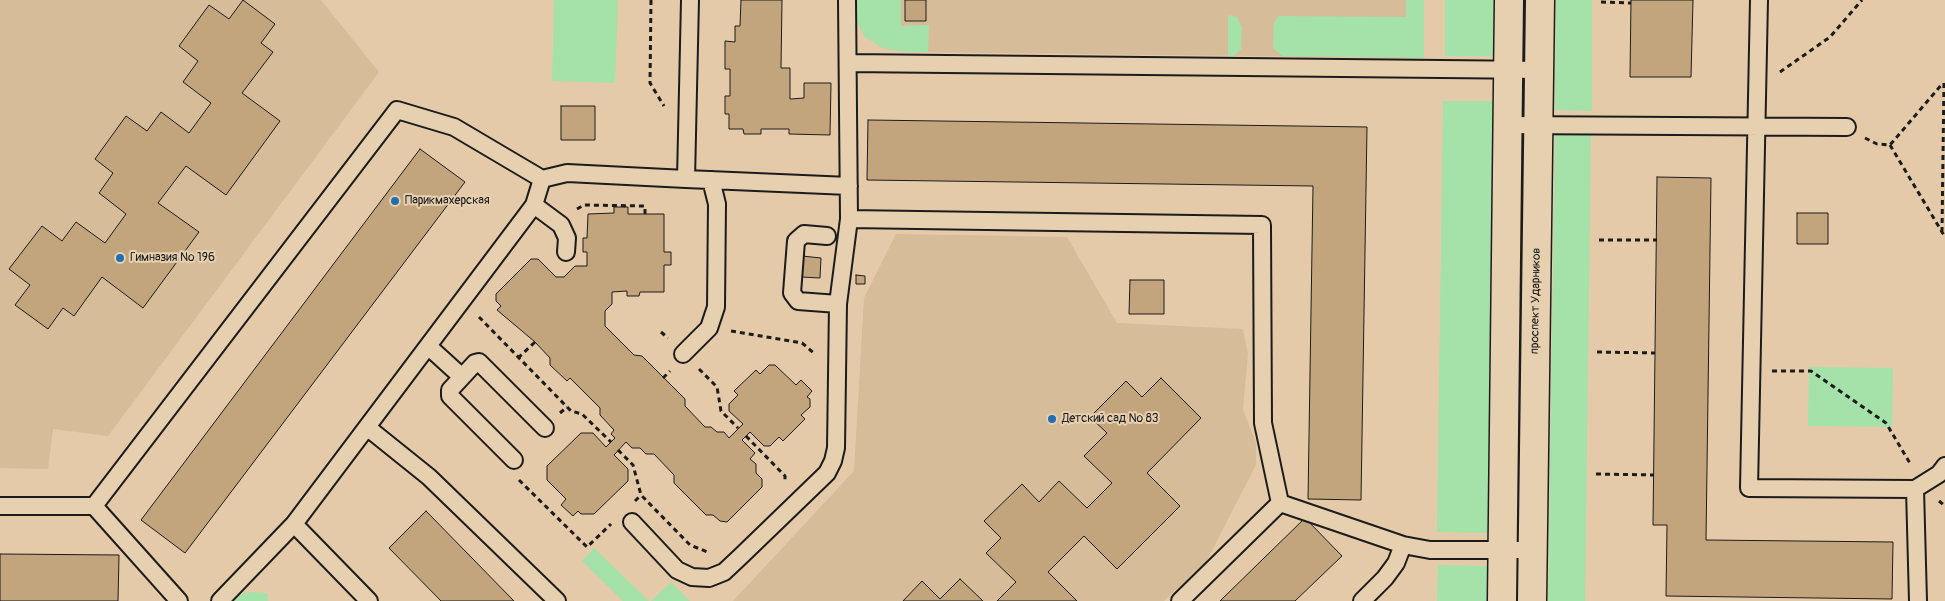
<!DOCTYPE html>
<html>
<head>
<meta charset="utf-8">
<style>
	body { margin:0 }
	canvas { display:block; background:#e4caa8 }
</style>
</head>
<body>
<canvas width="1945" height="601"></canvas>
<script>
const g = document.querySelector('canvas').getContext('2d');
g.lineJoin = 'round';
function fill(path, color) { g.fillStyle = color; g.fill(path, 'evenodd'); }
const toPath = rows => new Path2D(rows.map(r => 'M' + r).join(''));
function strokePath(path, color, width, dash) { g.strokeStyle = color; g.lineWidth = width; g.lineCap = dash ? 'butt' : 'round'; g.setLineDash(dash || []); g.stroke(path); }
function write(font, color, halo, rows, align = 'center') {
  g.font = font + ' Pangolin,sans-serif'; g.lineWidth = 4; g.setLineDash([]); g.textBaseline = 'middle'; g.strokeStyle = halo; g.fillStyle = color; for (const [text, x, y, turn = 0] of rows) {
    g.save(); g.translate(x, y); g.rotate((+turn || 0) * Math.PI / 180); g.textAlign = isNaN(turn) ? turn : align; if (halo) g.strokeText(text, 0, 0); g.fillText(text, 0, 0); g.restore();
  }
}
const built = toPath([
	[0,0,321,0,379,72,108,436,53,429,48,469,0,468],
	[856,0,1424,0,1424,58,905,52,883,48,865,37,856,20],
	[896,234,1067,237,1117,323,1243,329,1248,354,1243,410,1256,442,1256,465,1206,562,1164,601,733,601,854,471,864,298]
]);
const green = toPath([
	[554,0,618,0,615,83,552,81],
	[856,0,901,0,901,26,929,25,928,52,905,52,883,48,865,37,856,20],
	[1406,0,1424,0,1424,58,1282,56,1273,48,1274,22,1279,16,1406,17],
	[1445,0,1495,0,1495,56,1445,56],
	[1556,0,1592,0,1592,111,1555,110],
	[1228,15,1237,17,1242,27,1241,49,1234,56,1228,56],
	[1443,101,1494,101,1488,533,1437,532],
	[1555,132,1591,132,1585,601,1548,601],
	[1809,367,1893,368,1892,427,1808,426],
	[594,548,649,601,623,601,582,561],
	[1438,565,1487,566,1487,601,1437,601],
	[671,582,690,601,651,601],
	[250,592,267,593,268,601,225,601,231,597]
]);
const building = toPath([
	[243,0,275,24,261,43,273,52,242,93,280,121,226,195,186,166,158,203,199,232,143,308,102,277,74,316,63,308,48,329,15,305,30,285,9,269,42,226,62,241,76,222,105,243,126,214,99,193,113,173,95,159,126,116,147,131,161,112,189,133,211,103,183,82,198,61,179,46,209,5,229,19,243,0],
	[741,0,782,0,781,68,790,68,790,99,804,98,804,83,831,83,830,135,789,134,789,129,761,129,761,134,744,134,743,129,729,129,729,114,725,114,725,96,730,96,730,69,725,69,725,41,735,42,735,26,740,26,741,0],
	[905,0,926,0,926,21,905,21,905,0],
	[1631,0,1693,0,1691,77,1630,77,1631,0],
	[561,106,595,106,595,140,561,140,561,106],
	[868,120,1367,127,1361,500,1308,499,1313,186,867,180,868,120],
	[420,149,465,182,185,553,141,520,420,149],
	[1657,177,1711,178,1706,540,1893,542,1892,599,1666,596,1667,525,1653,525,1657,177],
	[614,207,628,207,628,214,664,214,664,252,671,252,671,265,664,265,664,292,640,292,639,296,627,296,627,291,612,292,612,304,605,311,605,326,634,355,642,356,685,399,685,406,705,427,711,427,717,432,724,432,729,438,743,424,729,411,729,404,738,395,734,391,756,370,760,374,769,365,775,365,796,385,801,380,812,391,807,397,810,399,810,407,801,415,805,419,783,441,779,437,770,446,764,446,750,432,742,440,755,453,750,459,756,464,756,473,762,479,762,487,727,522,720,521,713,515,706,515,674,483,674,475,654,454,646,454,640,448,632,448,626,442,614,455,628,469,628,481,594,514,581,514,578,511,573,516,561,505,566,499,547,480,547,466,581,433,593,433,606,447,615,438,611,434,614,430,600,415,600,408,570,378,567,381,550,365,550,358,535,342,497,310,501,306,496,301,496,294,531,259,538,259,556,277,564,277,575,266,587,266,587,252,583,252,583,238,587,238,588,214,614,213,614,207],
	[1797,213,1828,213,1828,244,1797,244,1797,213],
	[802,256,821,258,820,278,801,277,802,256],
	[856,275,865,276,865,284,856,284,856,275],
	[1130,280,1164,280,1164,314,1129,314,1130,280],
	[1161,378,1201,418,1147,473,1180,506,1117,569,1084,536,1048,572,1077,601,997,601,1016,582,986,553,1001,538,984,521,1022,484,1039,502,1059,481,1087,508,1112,483,1084,456,1107,433,1090,417,1126,381,1142,397,1161,378],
	[426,511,514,601,441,601,389,548,426,511],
	[1305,518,1342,556,1295,601,1220,601,1305,518],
	[0,554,119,555,118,601,0,601,0,554],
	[960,579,983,601,903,601,922,581,940,599,960,579]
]);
const path = toPath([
	[651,0,650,83,664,106],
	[1601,2,1631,3],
	[1780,72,1830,37,1862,0],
	[1865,138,1877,144,1890,145,1943,83],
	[1890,145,1945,237],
	[577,209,584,205,645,206],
	[645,214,645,205],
	[1942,232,1944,82],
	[1599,240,1657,240],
	[479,317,571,411,582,414,611,442],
	[731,331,802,343,815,354],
	[661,332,668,338],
	[1597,352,1655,353],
	[518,358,535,342],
	[699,369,717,387,721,411,738,428],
	[1772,371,1811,371,1886,423,1911,465],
	[663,378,670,371],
	[560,413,567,407],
	[746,436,785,476,785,481],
	[618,450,633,465,641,495,690,545,710,553],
	[1596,474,1654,475],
	[519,480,587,547,611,524],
	[635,501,641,495],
	[1939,501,1945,506]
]);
const lane = toPath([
	[1759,0,1749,488,1915,489,1918,601],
	[848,63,1540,70],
	[1507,125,1847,127],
	[686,179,849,186],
	[534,205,561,225,567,238,566,252],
	[849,219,1262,225,1263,423,1280,503,1403,545],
	[827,236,804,234,796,241,792,293,798,301,838,304],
	[429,347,462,377],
	[683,354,709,328,716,307,717,204,711,180],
	[368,428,429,477,557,601],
	[514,460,450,396,450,390,475,363,479,362,545,428],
	[1915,489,1939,474,1945,466],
	[0,506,94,506,179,601],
	[94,506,397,110,454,127,542,179],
	[632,522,677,570,692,577,709,578,724,572,740,557,827,473,833,461,836,448,838,304,849,219,847,0],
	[294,524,534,205,542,179,567,173,686,179,690,0],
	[220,601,294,524,369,601],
	[1180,601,1280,503],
	[1362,601,1385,578,1396,563,1403,545,1430,550,1532,550]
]);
const secondary = toPath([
	[1502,601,1509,0],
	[1532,601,1540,0]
]);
const markers = [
	[395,201,5,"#1f6fb2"],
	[120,258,5,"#1f6fb2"],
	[1052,419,5,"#1f6fb2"]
];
const poiNames = [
	["Парикмахерская",405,201],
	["Гимназия № 196",130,258],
	["Детский сад № 83",1062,419]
];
const streetNames = [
	["проспект Ударников",1536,301,-89]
];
fill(built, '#d6bc98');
fill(green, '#a4e2a9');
fill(building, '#c3a57d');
strokePath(building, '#1c1c1c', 1);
strokePath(lane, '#1c1c1c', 20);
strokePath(secondary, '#1c1c1c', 31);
strokePath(path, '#1c1c1c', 3, [5, 4]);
strokePath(lane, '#e7d0b0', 16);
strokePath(secondary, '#e7d0b0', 28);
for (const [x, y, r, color] of markers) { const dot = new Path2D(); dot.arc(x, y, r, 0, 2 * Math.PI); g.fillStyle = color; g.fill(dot); strokePath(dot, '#e7d0b0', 2); }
write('12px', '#1c1c1c', '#e7d0b0', poiNames, 'left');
write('12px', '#1c1c1c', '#e7d0b0', streetNames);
</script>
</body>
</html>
